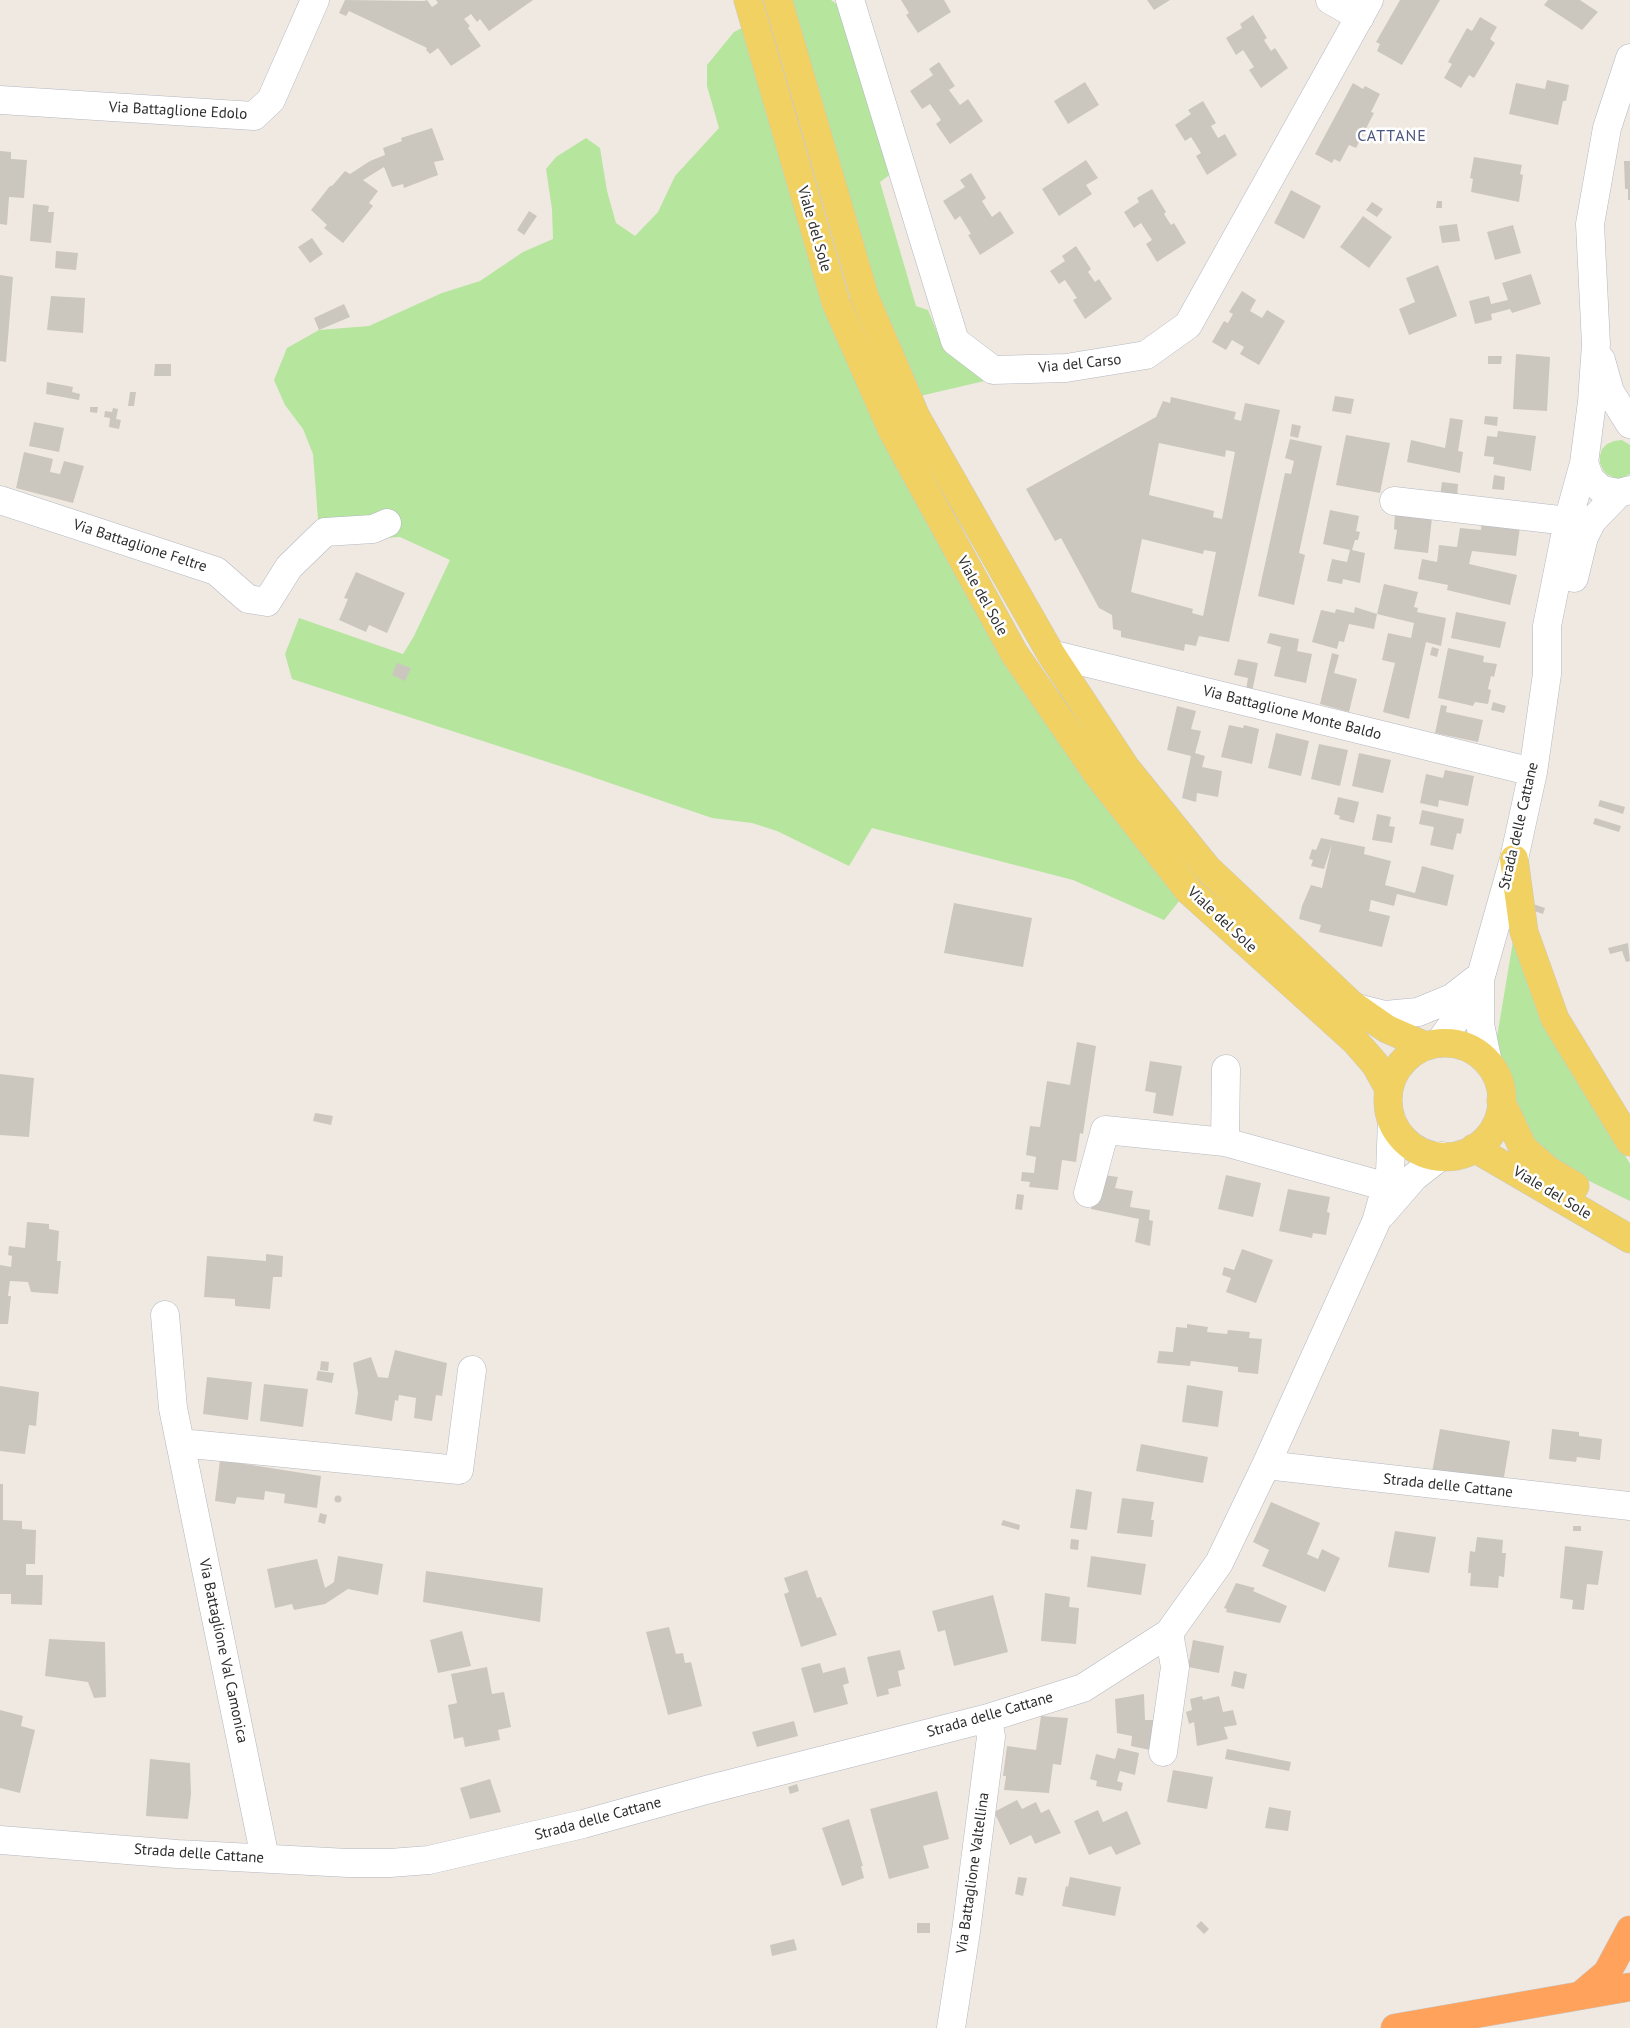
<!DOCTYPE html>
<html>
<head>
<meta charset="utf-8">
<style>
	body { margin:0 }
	canvas { display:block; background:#efe9e1 }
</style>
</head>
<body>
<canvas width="1630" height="2028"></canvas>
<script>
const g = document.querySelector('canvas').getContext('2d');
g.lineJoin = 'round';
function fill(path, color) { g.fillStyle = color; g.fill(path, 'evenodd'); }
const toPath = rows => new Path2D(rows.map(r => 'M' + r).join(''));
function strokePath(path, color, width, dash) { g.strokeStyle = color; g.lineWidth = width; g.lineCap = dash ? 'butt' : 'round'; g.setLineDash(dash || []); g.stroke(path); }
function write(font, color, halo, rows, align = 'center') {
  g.font = font + ' "PT Sans",sans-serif'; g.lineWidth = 5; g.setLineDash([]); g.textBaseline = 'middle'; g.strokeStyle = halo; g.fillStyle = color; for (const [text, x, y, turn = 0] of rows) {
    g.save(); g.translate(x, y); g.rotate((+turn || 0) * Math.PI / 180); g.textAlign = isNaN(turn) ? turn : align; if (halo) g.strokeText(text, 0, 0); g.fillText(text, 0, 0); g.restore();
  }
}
const green = toPath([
	[788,0,831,0,846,11,892,173,880,182,916,306,928,310,937,332,961,362,993,379,920,396,862,256],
	[754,22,836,303,1014,653,1188,890,1164,920,1073,880,872,828,849,866,777,831,752,823,712,818,572,770,292,679,285,654,299,618,403,654,414,636,450,560,400,537,354,540,318,519,313,454,303,429,285,405,274,380,287,348,319,330,369,326,442,293,480,281,523,252,553,239,552,209,546,169,556,157,586,138,600,148,607,191,616,223,635,236,658,212,675,176,719,128,707,86,707,65,734,32],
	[1622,440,1630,445,1630,474,1622,478,1615,478,1608,475,1603,470,1600,463,1600,456,1602,449,1607,444,1614,441],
	[1514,935,1588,1091,1630,1164,1630,1201,1577,1175,1520,1132,1508,1093,1494,1055]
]);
const building = toPath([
	[345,0,424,1,427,0,432,7,438,3,436,0,533,0,489,31,480,19,477,22,471,14,464,19,470,26,468,28,481,46,451,66,438,48,430,54,426,50,427,48,349,11,346,16,339,13],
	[901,0,944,0,951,12,918,33,906,15,909,13],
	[1147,0,1170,0,1154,10],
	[1400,0,1440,0,1402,65,1377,51,1380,44,1376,42],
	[1548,0,1580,0,1598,12,1582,30,1544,5],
	[1253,15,1267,38,1264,40,1271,51,1275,48,1288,68,1261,88,1249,70,1254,67,1243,50,1236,55,1226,38,1242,28,1240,24],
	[1480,17,1497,27,1490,39,1495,43,1474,78,1469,75,1461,88,1444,78,1452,64,1448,62,1467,28,1472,31],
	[939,62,955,86,949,90,960,105,968,99,983,121,950,144,936,124,941,120,930,104,922,109,910,91,933,75,929,69],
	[1547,80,1569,85,1566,101,1563,101,1558,125,1509,114,1516,83,1545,89],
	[1085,82,1099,105,1068,124,1054,101],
	[1353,83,1363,89,1365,86,1380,94,1371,112,1374,113,1356,148,1349,145,1340,162,1334,159,1332,163,1315,154],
	[1203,101,1216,123,1211,126,1218,138,1225,134,1237,155,1207,175,1196,156,1201,153,1191,137,1185,141,1175,125,1191,114,1188,110],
	[432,128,444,160,434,162,438,175,404,188,403,184,392,187,384,167,363,180,378,191,369,203,373,206,343,243,324,228,327,225,311,210,330,186,332,186,345,171,350,174,370,161,385,155,383,148,402,141,401,138],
	[0,151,11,152,11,159,27,160,24,198,9,197,7,225,0,224],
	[1474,157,1522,165,1520,174,1523,175,1519,202,1471,192,1473,179,1470,178],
	[1086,160,1098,178,1086,185,1092,194,1059,216,1042,189],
	[1624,161,1630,161,1630,200,1628,200,1628,189,1625,189],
	[971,173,986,198,982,201,992,217,1000,211,1014,233,980,255,968,235,971,234,960,216,955,220,943,201,965,187,960,180],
	[1152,189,1166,212,1164,214,1171,225,1174,223,1186,243,1157,262,1146,244,1152,240,1141,223,1134,228,1124,212,1139,202,1137,198],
	[1291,190,1321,206,1304,239,1274,223],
	[1437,201,1442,201,1442,208,1436,208],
	[1372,202,1383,209,1377,217,1366,210],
	[33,204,49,206,48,212,54,212,51,243,30,241],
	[529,211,537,216,524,235,517,230],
	[1363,216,1392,237,1369,268,1340,247],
	[1457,224,1460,241,1442,243,1439,226],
	[1513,225,1521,253,1495,260,1487,232],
	[312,238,323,254,310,263,298,247],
	[1076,246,1091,269,1088,272,1095,282,1099,279,1112,299,1085,319,1073,300,1077,298,1065,280,1059,284,1050,271,1065,261,1062,256],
	[56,251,78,253,76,270,55,268],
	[1438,265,1457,316,1409,335,1399,309,1415,302,1406,278],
	[1531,274,1541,304,1512,313,1510,309,1491,314,1492,320,1475,324,1469,301,1489,296,1491,304,1508,300,1502,283],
	[0,275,13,277,6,362,0,361],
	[1242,291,1256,300,1250,311,1262,318,1267,310,1285,321,1259,365,1240,354,1244,347,1232,340,1226,350,1212,342,1224,321,1228,323,1233,314,1229,312],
	[51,296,85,298,83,333,47,330],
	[344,304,350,317,319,330,314,318],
	[1516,354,1550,357,1547,411,1513,409],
	[1488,356,1502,356,1501,364,1488,364],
	[155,364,171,364,171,376,154,376],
	[47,382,73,387,72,392,80,394,79,400,46,394],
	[130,392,136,392,134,406,128,406],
	[1335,396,1354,399,1351,414,1332,411],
	[1171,397,1236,412,1234,419,1241,421,1245,403,1280,410,1229,642,1199,636,1196,646,1185,644,1184,651,1121,637,1121,631,1113,629,1112,615,1099,608,1061,538,1055,541,1026,489,1156,417,1163,401,1170,403],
	[1159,443,1225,457,1226,450,1235,452,1222,519,1213,517,1214,511,1149,495],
	[1142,539,1203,554,1204,550,1216,552,1203,616,1192,613,1193,609,1131,592],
	[90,407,98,407,97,413,90,412],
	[113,408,118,409,116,419,121,420,119,429,109,427,110,418,104,417,105,411,112,412],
	[1485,416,1498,417,1497,426,1484,424],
	[1450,418,1463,420,1458,451,1463,452,1460,473,1407,462,1411,440,1445,448],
	[34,422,64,428,59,452,29,446],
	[1292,424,1301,426,1298,438,1290,436],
	[1498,431,1536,436,1531,471,1493,464,1494,457,1484,456,1487,436,1497,437],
	[1346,435,1390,443,1380,493,1336,485],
	[1290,439,1322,446,1299,553,1305,555,1294,605,1258,596,1285,473,1291,474,1294,461,1285,458],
	[24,452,53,459,50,472,60,474,64,461,84,466,73,503,16,488],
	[1494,475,1505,477,1504,490,1492,489],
	[1442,482,1458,484,1457,499,1440,496],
	[1330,510,1359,516,1356,531,1360,532,1358,540,1355,540,1352,550,1365,553,1360,583,1343,579,1342,584,1327,581,1332,559,1347,562,1350,550,1323,544],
	[1395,514,1432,518,1428,553,1394,549,1397,530,1394,529],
	[1482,515,1521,520,1516,556,1472,551,1469,564,1517,575,1510,605,1447,590,1448,585,1418,579,1422,559,1437,562,1439,545,1457,547,1460,528,1481,530],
	[356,572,405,593,387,633,369,625,366,632,339,620,348,599,344,598],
	[1384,584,1418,592,1414,607,1418,608,1417,612,1446,618,1441,646,1426,642,1409,719,1383,712,1395,663,1382,660,1388,633,1411,638,1414,623,1377,614,1374,629,1349,624,1344,642,1339,641,1337,649,1312,642,1321,610,1335,613,1336,609,1354,613,1355,607,1377,614],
	[1456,612,1506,622,1500,648,1451,638],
	[1270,633,1299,639,1297,651,1312,654,1306,683,1274,676,1281,647,1267,643],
	[1432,647,1439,649,1437,657,1430,655],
	[1448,648,1484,656,1483,662,1497,664,1494,677,1491,676,1488,689,1491,690,1488,704,1475,702,1473,706,1438,698],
	[1332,653,1339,655,1334,673,1357,679,1349,712,1320,704],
	[1238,659,1258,663,1251,697,1245,696,1248,678,1234,675],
	[397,663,411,668,405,681,392,675],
	[1493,702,1506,706,1504,713,1491,710],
	[1441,705,1447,706,1446,712,1483,720,1478,742,1435,733],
	[1177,706,1196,711,1191,729,1201,731,1195,753,1205,756,1202,767,1222,771,1218,797,1197,793,1196,802,1182,798,1191,756,1167,750],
	[1229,725,1243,728,1244,725,1259,729,1252,764,1221,757],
	[1276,733,1309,741,1301,776,1268,768],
	[1319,744,1348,750,1340,786,1311,779],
	[1359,753,1391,760,1383,793,1352,786],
	[1445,770,1474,776,1468,806,1439,800,1438,807,1420,803,1426,774,1443,778],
	[1338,797,1359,802,1354,823,1339,819,1340,816,1334,814],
	[1600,800,1625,807,1623,814,1598,806],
	[1422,810,1464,819,1461,834,1457,833,1453,850,1430,845,1434,827,1419,824],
	[1377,814,1391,817,1389,826,1395,827,1392,843,1372,840],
	[1595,818,1621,826,1619,832,1593,824],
	[1321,838,1365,847,1364,854,1391,861,1385,885,1415,893,1422,866,1454,875,1447,906,1397,894,1394,906,1371,900,1369,911,1390,916,1382,947,1319,932,1321,925,1299,919,1302,906,1311,885,1322,888,1332,844,1324,869,1311,866,1313,860,1309,859,1312,849,1316,850],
	[954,903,1032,918,1023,967,944,953],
	[1533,904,1545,908,1543,914,1531,910],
	[1628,943,1630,961,1626,962,1622,951,1610,954,1608,948],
	[1077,1042,1096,1046,1083,1134,1080,1133,1076,1162,1062,1160,1058,1190,1029,1187,1030,1182,1021,1181,1022,1172,1034,1173,1036,1157,1026,1155,1030,1126,1040,1127,1047,1081,1070,1085],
	[1150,1061,1182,1066,1173,1116,1153,1113,1156,1093,1145,1091],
	[0,1074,34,1078,29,1137,0,1135],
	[315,1113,333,1116,331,1125,313,1121],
	[1097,1174,1118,1177,1115,1188,1133,1191,1130,1207,1150,1210,1149,1220,1153,1221,1150,1246,1135,1242,1139,1219,1091,1209],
	[1226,1175,1261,1183,1253,1217,1218,1209],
	[1288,1189,1330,1197,1327,1212,1330,1213,1326,1235,1313,1233,1312,1238,1279,1231],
	[1017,1194,1024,1195,1022,1210,1015,1209],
	[27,1222,49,1224,49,1229,59,1231,57,1261,61,1261,58,1294,31,1292,28,1282,10,1281,8,1296,11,1296,8,1324,0,1324,0,1265,11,1267,12,1256,8,1255,9,1246,25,1248],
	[1242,1249,1273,1260,1256,1303,1226,1292,1231,1278,1222,1275,1224,1267,1234,1270],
	[266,1254,283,1256,282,1277,273,1277,270,1309,235,1306,235,1299,204,1297,207,1256,266,1261],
	[1187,1324,1208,1327,1207,1332,1227,1334,1228,1330,1250,1332,1249,1338,1262,1339,1258,1374,1238,1372,1238,1367,1191,1361,1190,1366,1157,1363,1159,1351,1173,1352,1176,1327,1187,1328],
	[395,1350,447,1363,442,1396,436,1395,432,1421,414,1418,416,1398,399,1395,398,1401,395,1400,392,1421,355,1414,358,1393,353,1363,371,1357,378,1377,388,1378],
	[321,1361,329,1362,328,1371,320,1370],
	[318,1371,334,1373,332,1383,316,1380],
	[207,1377,252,1382,248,1420,203,1414],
	[264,1384,308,1389,303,1427,260,1421],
	[1187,1385,1223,1391,1218,1427,1182,1422],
	[0,1386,39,1392,36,1426,29,1425,25,1454,0,1451],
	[1440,1429,1510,1441,1503,1483,1432,1472],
	[1552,1429,1579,1432,1579,1436,1602,1439,1600,1460,1577,1457,1576,1462,1549,1459],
	[1141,1444,1208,1457,1203,1483,1136,1471],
	[220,1460,321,1476,317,1508,284,1503,285,1494,265,1491,264,1500,237,1497,235,1504,215,1501],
	[0,1484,3,1484,3,1520,22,1521,22,1529,36,1530,35,1564,26,1564,26,1575,43,1575,42,1605,11,1604,11,1594,0,1594],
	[1076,1489,1092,1492,1087,1530,1070,1528],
	'334.5 1499a3.5 3.5 0 1 1 7 0a3.5 3.5 0 1 1-7 0Z',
	[1122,1498,1154,1502,1151,1520,1154,1520,1152,1537,1117,1533],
	[1271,1502,1320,1523,1307,1554,1318,1559,1322,1549,1340,1558,1325,1592,1262,1566,1269,1550,1253,1542],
	[320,1513,327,1515,325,1524,318,1522],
	[1003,1520,1020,1525,1019,1530,1001,1525],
	[1573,1526,1581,1526,1581,1531,1573,1531],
	[1395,1531,1436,1537,1429,1573,1388,1567],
	[1477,1537,1503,1540,1502,1553,1506,1553,1504,1577,1499,1576,1498,1588,1470,1586,1471,1573,1468,1573,1470,1551,1475,1552],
	[1071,1539,1079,1540,1078,1550,1070,1549],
	[1565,1546,1603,1551,1598,1585,1587,1584,1584,1610,1572,1609,1573,1600,1560,1598],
	[338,1556,383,1564,378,1595,348,1589,325,1604,294,1610,292,1604,275,1608,267,1569,317,1559,325,1588,334,1582],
	[1091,1556,1146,1564,1141,1595,1087,1587],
	[807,1570,817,1598,821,1597,837,1635,801,1647,784,1594,789,1592,784,1578],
	[426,1571,543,1588,540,1622,423,1602],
	[1236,1583,1255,1588,1253,1591,1287,1606,1280,1623,1226,1612,1227,1609,1224,1608],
	[1045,1593,1070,1597,1069,1607,1079,1608,1076,1644,1041,1641],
	[993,1595,1008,1652,954,1666,945,1630,938,1632,932,1611],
	[669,1627,676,1654,683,1653,685,1663,691,1662,702,1706,668,1715,646,1632],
	[462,1631,471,1666,438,1673,430,1640],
	[49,1639,105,1642,106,1697,94,1698,88,1682,45,1676],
	[1193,1640,1224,1646,1219,1673,1188,1667],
	[900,1650,905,1669,898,1671,901,1686,888,1689,889,1694,877,1697,867,1657],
	[820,1663,823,1673,845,1667,849,1683,843,1685,848,1704,814,1713,801,1668],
	[487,1667,492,1694,504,1692,511,1727,498,1730,500,1740,465,1747,463,1737,454,1739,448,1705,457,1703,451,1674],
	[1234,1671,1247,1674,1244,1689,1231,1686],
	[1144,1694,1145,1720,1154,1720,1150,1750,1131,1746,1132,1736,1117,1733,1115,1699],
	[1202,1696,1203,1700,1219,1696,1223,1712,1233,1710,1237,1725,1224,1727,1228,1739,1197,1746,1194,1722,1189,1724,1186,1712,1192,1710,1190,1699],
	[0,1710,23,1716,21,1726,35,1730,20,1793,0,1788],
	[1041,1716,1068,1718,1061,1765,1053,1764,1049,1793,1004,1790,1006,1776,1003,1776,1007,1746,1036,1750],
	[794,1721,798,1736,757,1747,752,1732],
	[1118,1748,1139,1753,1135,1775,1120,1771,1117,1781,1123,1783,1121,1791,1096,1786,1097,1781,1090,1779,1096,1754,1115,1759],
	[1227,1749,1291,1762,1289,1771,1225,1759],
	[150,1759,190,1763,191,1794,188,1819,146,1816],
	[1173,1770,1213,1777,1207,1809,1167,1802],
	[490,1779,501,1812,470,1819,460,1788],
	[797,1784,799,1791,790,1794,788,1787],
	[937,1791,949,1839,923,1846,929,1868,889,1879,870,1809],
	[1017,1800,1022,1809,1036,1802,1041,1813,1049,1809,1061,1833,1035,1844,1031,1835,1010,1845,994,1812],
	[1269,1807,1291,1811,1288,1831,1265,1828],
	[1098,1810,1103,1822,1127,1811,1141,1844,1116,1855,1111,1846,1089,1855,1074,1821],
	[849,1819,863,1866,861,1866,864,1878,842,1886,822,1828],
	[1018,1877,1027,1878,1023,1896,1015,1894],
	[1070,1877,1121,1887,1115,1916,1062,1906,1066,1886,1068,1887],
	[1201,1921,1209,1929,1204,1934,1196,1926],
	[917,1923,930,1923,930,1933,917,1933],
	[794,1939,797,1950,772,1956,770,1945]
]);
const minor = toPath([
	[850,0,955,341,993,370,1066,368,1146,355,1188,325,1369,0],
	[1330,0,1360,17],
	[1630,58,1607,128,1590,224,1596,344,1592,402,1584,463,1590,479,1602,490,1619,493,1630,490],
	[0,100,254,116,271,100,315,0],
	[1601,360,1610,392,1630,424],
	[0,500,216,571,248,599,267,602,289,567,325,532,373,529,387,523],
	[1394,501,1568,521],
	[1574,578,1584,537,1592,521,1619,493],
	[1051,654,1533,772],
	[1480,980,1480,1024,1488,1063],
	[1357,1008,1385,1015,1418,1012,1452,998,1475,980],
	[1439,1043,1460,1014,1481,976,1514,859,1533,772,1547,674,1547,626,1568,521,1584,463],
	[1225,1142,1226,1069],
	[1088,1193,1105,1130,1225,1142,1373,1183,1386,1188],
	[1382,1214,1414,1177,1441,1156],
	[165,1315,173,1408,265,1858],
	[180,1443,459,1470,472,1370],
	[1266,1465,1630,1506],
	[1163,1752,1175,1667,1169,1633],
	[0,1840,177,1854,348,1863,390,1863,429,1860,583,1824,706,1790,988,1718,1083,1688,1169,1633,1219,1563,1266,1465,1376,1222,1390,1173,1392,1121],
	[951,2028,966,1931,991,1737,988,1718]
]);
const major = toPath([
	[748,0,836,303,892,430,1014,653,1098,775,1188,890,1355,1041,1375,1064,1389,1089],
	[778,0,865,298,916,417,1051,654,1126,768,1207,868,1351,1004,1387,1029,1426,1046],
	[1514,859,1524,932,1555,1019,1630,1142],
	'1388 1100a57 57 0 1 1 114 0a57 57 0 1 1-114 0Z',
	[1501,1101,1523,1148,1548,1170,1575,1186],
	[1474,1148,1630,1239]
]);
const highway = toPath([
	[1581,1995,1607,1973,1630,1930],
	[1395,2028,1630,1987]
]);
const streetNames = [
	["Via Battaglione Edolo",178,111,3],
	["Viale del Sole",814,229,74],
	["Via del Carso",1080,364,-6],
	["Via Battaglione Feltre",140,546,18],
	["Viale del Sole",982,596,61],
	["Via Battaglione Monte Baldo",1292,713,14],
	["Strada delle Cattane",1519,826,-77],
	["Viale del Sole",1222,920,43],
	["Viale del Sole",1552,1193,31],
	["Strada delle Cattane",1448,1486,6],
	["Via Battaglione Val Camonica",223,1651,78],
	["Strada delle Cattane",990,1715,-16],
	["Strada delle Cattane",598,1819,-15],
	["Strada delle Cattane",199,1854,4],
	["Via Battaglione Valtellina",973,1873,-82]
];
const neighbourhoodNames = [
	["CATTANE",1392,136]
];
fill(green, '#b6e59e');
fill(building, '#cbc7bf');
strokePath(minor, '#b4b7c1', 29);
strokePath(major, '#c9c9c9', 29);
strokePath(highway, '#c9c9c9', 29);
strokePath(minor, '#fff', 28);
strokePath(major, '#f2d163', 28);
strokePath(highway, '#ffa35c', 28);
write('15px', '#2e2e2e', '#fff', streetNames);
g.letterSpacing = '1px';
write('16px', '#4d5680', '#fff', neighbourhoodNames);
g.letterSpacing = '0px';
</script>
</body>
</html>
